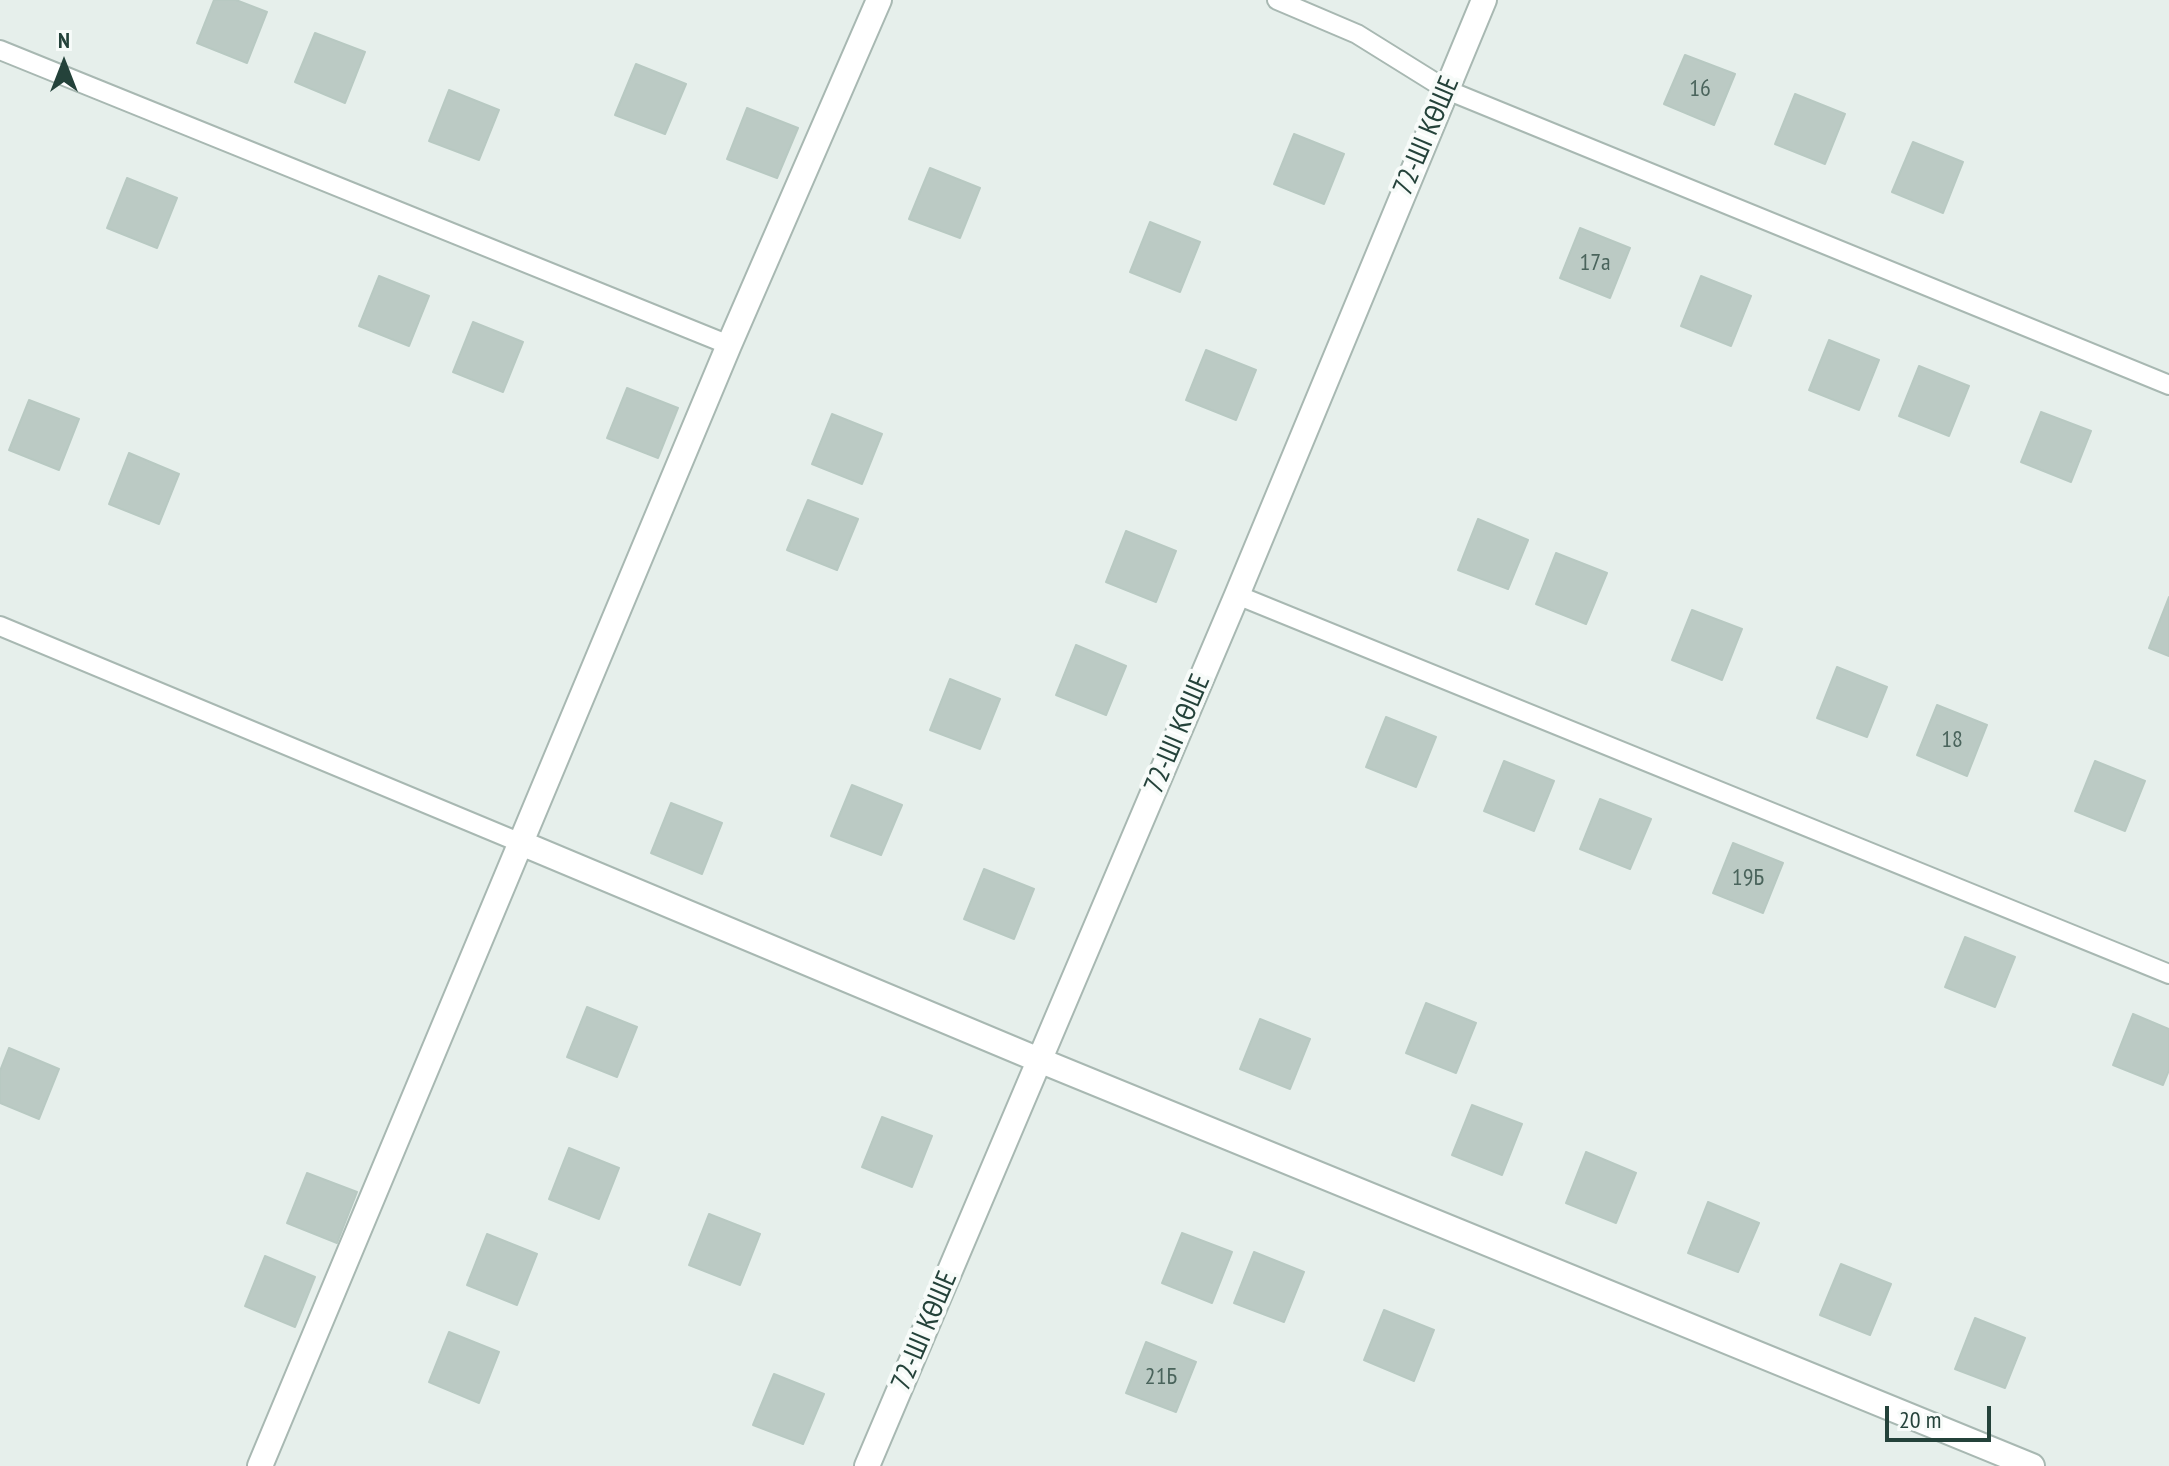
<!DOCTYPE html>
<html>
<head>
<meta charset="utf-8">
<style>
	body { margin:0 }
	#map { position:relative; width:2169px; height:1466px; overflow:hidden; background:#e6efeb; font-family:"PT Sans Narrow",sans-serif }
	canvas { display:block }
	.north { position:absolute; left:24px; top:24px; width:80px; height:80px; -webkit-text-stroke:6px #f7fbf9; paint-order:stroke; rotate:0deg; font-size:22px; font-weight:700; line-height:32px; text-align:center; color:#24423a }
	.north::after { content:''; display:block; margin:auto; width:28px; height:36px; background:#24423a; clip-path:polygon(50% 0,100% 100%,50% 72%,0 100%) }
	.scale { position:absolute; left:1885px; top:1406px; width:106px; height:36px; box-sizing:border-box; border:4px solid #24423a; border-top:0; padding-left:10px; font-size:24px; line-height:28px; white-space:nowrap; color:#24423a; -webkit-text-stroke:6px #f7fbf9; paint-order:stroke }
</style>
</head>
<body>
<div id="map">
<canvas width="2169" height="1466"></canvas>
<div class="north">N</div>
<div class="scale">20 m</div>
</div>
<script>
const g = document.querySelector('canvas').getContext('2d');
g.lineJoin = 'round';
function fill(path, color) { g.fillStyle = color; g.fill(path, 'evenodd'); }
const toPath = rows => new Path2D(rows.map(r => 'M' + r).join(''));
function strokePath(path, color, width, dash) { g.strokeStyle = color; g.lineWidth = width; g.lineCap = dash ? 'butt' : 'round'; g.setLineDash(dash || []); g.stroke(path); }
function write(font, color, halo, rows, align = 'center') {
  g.font = font + ' "PT Sans Narrow",sans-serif'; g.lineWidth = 8; g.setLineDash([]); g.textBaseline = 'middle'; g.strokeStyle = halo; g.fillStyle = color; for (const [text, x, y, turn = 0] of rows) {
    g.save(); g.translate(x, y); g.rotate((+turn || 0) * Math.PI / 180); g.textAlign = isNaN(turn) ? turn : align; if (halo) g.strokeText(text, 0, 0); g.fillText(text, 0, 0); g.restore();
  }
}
const building = toPath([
	[214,0,236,0,267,12,247,63,197,43,214,0],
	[315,33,365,52,345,103,295,82,315,33],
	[1685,55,1735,74,1714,125,1664,104,1685,55],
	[636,64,686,84,665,134,615,115,636,64],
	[449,90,499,110,479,160,429,141,449,90],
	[1795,94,1845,114,1825,164,1775,144,1795,94],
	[747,108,798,128,777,178,727,159,747,108],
	[1294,134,1344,154,1324,204,1274,184,1294,134],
	[1913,142,1963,162,1943,213,1892,192,1913,142],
	[930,168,980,188,960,238,909,219,930,168],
	[127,178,177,198,157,248,107,228,127,178],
	[1150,222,1200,242,1180,292,1130,272,1150,222],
	[1580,228,1630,248,1610,298,1560,278,1580,228],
	[379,276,429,296,409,346,359,326,379,276],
	[1701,276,1751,296,1731,346,1681,326,1701,276],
	[473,322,523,342,503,392,453,372,473,322],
	[1829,340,1879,360,1859,410,1809,390,1829,340],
	[1206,350,1256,370,1236,420,1186,400,1206,350],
	[1919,366,1969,386,1949,436,1899,416,1919,366],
	[627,388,678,408,658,458,607,438,627,388],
	[29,400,79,419,59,470,9,450,29,400],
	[2041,412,2091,431,2071,482,2021,462,2041,412],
	[832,414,882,434,862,484,812,464,832,414],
	[129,453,179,474,159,524,109,504,129,453],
	[808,500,858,519,837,570,787,550,808,500],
	[1478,519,1528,540,1508,589,1458,570,1478,519],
	[1126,531,1176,551,1156,602,1106,582,1126,531],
	[1556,553,1607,573,1586,624,1536,604,1556,553],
	[2169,597,2169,656,2149,648,2169,597],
	[1692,610,1742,629,1722,680,1672,660,1692,610],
	[1076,645,1126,666,1106,715,1056,695,1076,645],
	[1837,667,1887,687,1867,737,1817,718,1837,667],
	[950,679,1000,699,980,749,930,730,950,679],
	[1937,705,1987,725,1967,776,1917,755,1937,705],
	[1386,717,1436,737,1416,787,1366,767,1386,717],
	[1504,761,1554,781,1534,831,1484,811,1504,761],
	[2095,761,2145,781,2125,831,2075,811,2095,761],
	[852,785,902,805,881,855,831,836,852,785],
	[1600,799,1651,819,1630,869,1580,849,1600,799],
	[671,803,722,823,702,874,651,853,671,803],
	[1733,843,1783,863,1763,913,1713,893,1733,843],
	[984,869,1034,889,1014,939,964,919,984,869],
	[1965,937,2015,957,1995,1007,1945,987,1965,937],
	[1426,1003,1476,1023,1456,1073,1406,1053,1426,1003],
	[587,1007,637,1027,617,1077,567,1057,587,1007],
	[2133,1014,2169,1029,2169,1070,2163,1085,2113,1065,2133,1014],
	[1260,1019,1310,1039,1290,1089,1240,1069,1260,1019],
	[9,1048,59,1069,39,1119,0,1103,0,1071,9,1048],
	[1472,1105,1522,1124,1502,1175,1452,1155,1472,1105],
	[882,1117,932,1136,912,1187,862,1167,882,1117],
	[569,1148,619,1168,599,1219,549,1199,569,1148],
	[1586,1152,1636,1173,1616,1223,1566,1203,1586,1152],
	[307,1173,357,1192,337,1243,287,1223,307,1173],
	[1708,1202,1759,1223,1738,1272,1688,1253,1708,1202],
	[709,1214,760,1234,740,1285,689,1265,709,1214],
	[1182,1233,1232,1252,1212,1303,1162,1283,1182,1233],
	[487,1234,537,1254,517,1305,467,1285,487,1234],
	[1254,1252,1304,1272,1284,1322,1234,1303,1254,1252],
	[265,1256,315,1277,295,1327,245,1306,265,1256],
	[1841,1264,1891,1284,1870,1335,1820,1315,1841,1264],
	[1384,1310,1434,1330,1414,1381,1364,1360,1384,1310],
	[1975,1318,2025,1338,2005,1388,1955,1369,1975,1318],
	[449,1332,499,1352,479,1403,429,1382,449,1332],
	[1146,1342,1196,1362,1176,1412,1126,1393,1146,1342],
	[774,1374,824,1394,803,1444,753,1425,774,1374]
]);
const lane = toPath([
	[1277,0,1357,34,1447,90,2169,385],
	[0,50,729,345],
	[1237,595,2169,974],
	[0,626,521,843]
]);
const street = toPath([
	[521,843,1039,1060,2032,1466],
	[260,1466,729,345,879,0],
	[867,1466,1237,595,1484,0]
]);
const numberNames = [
	["16",1700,89],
	["17а",1595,263],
	["18",1952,740],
	["19Б",1748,878],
	["21Б",1161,1377]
];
const streetNames = [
	["72-ШІ КӨШЕ",1427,136,-67],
	["72-ШІ КӨШЕ",1178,734,-67],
	["72-ШІ КӨШЕ",925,1331,-67]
];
fill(building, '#bbcac4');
strokePath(building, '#b8c9c2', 2);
strokePath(lane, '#a8b8b2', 22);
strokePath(street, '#a8b8b2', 28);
strokePath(lane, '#fff', 18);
strokePath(street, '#fff', 24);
write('24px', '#4a645c', null, numberNames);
write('28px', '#24423a', '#f7fbf9', streetNames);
</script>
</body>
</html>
